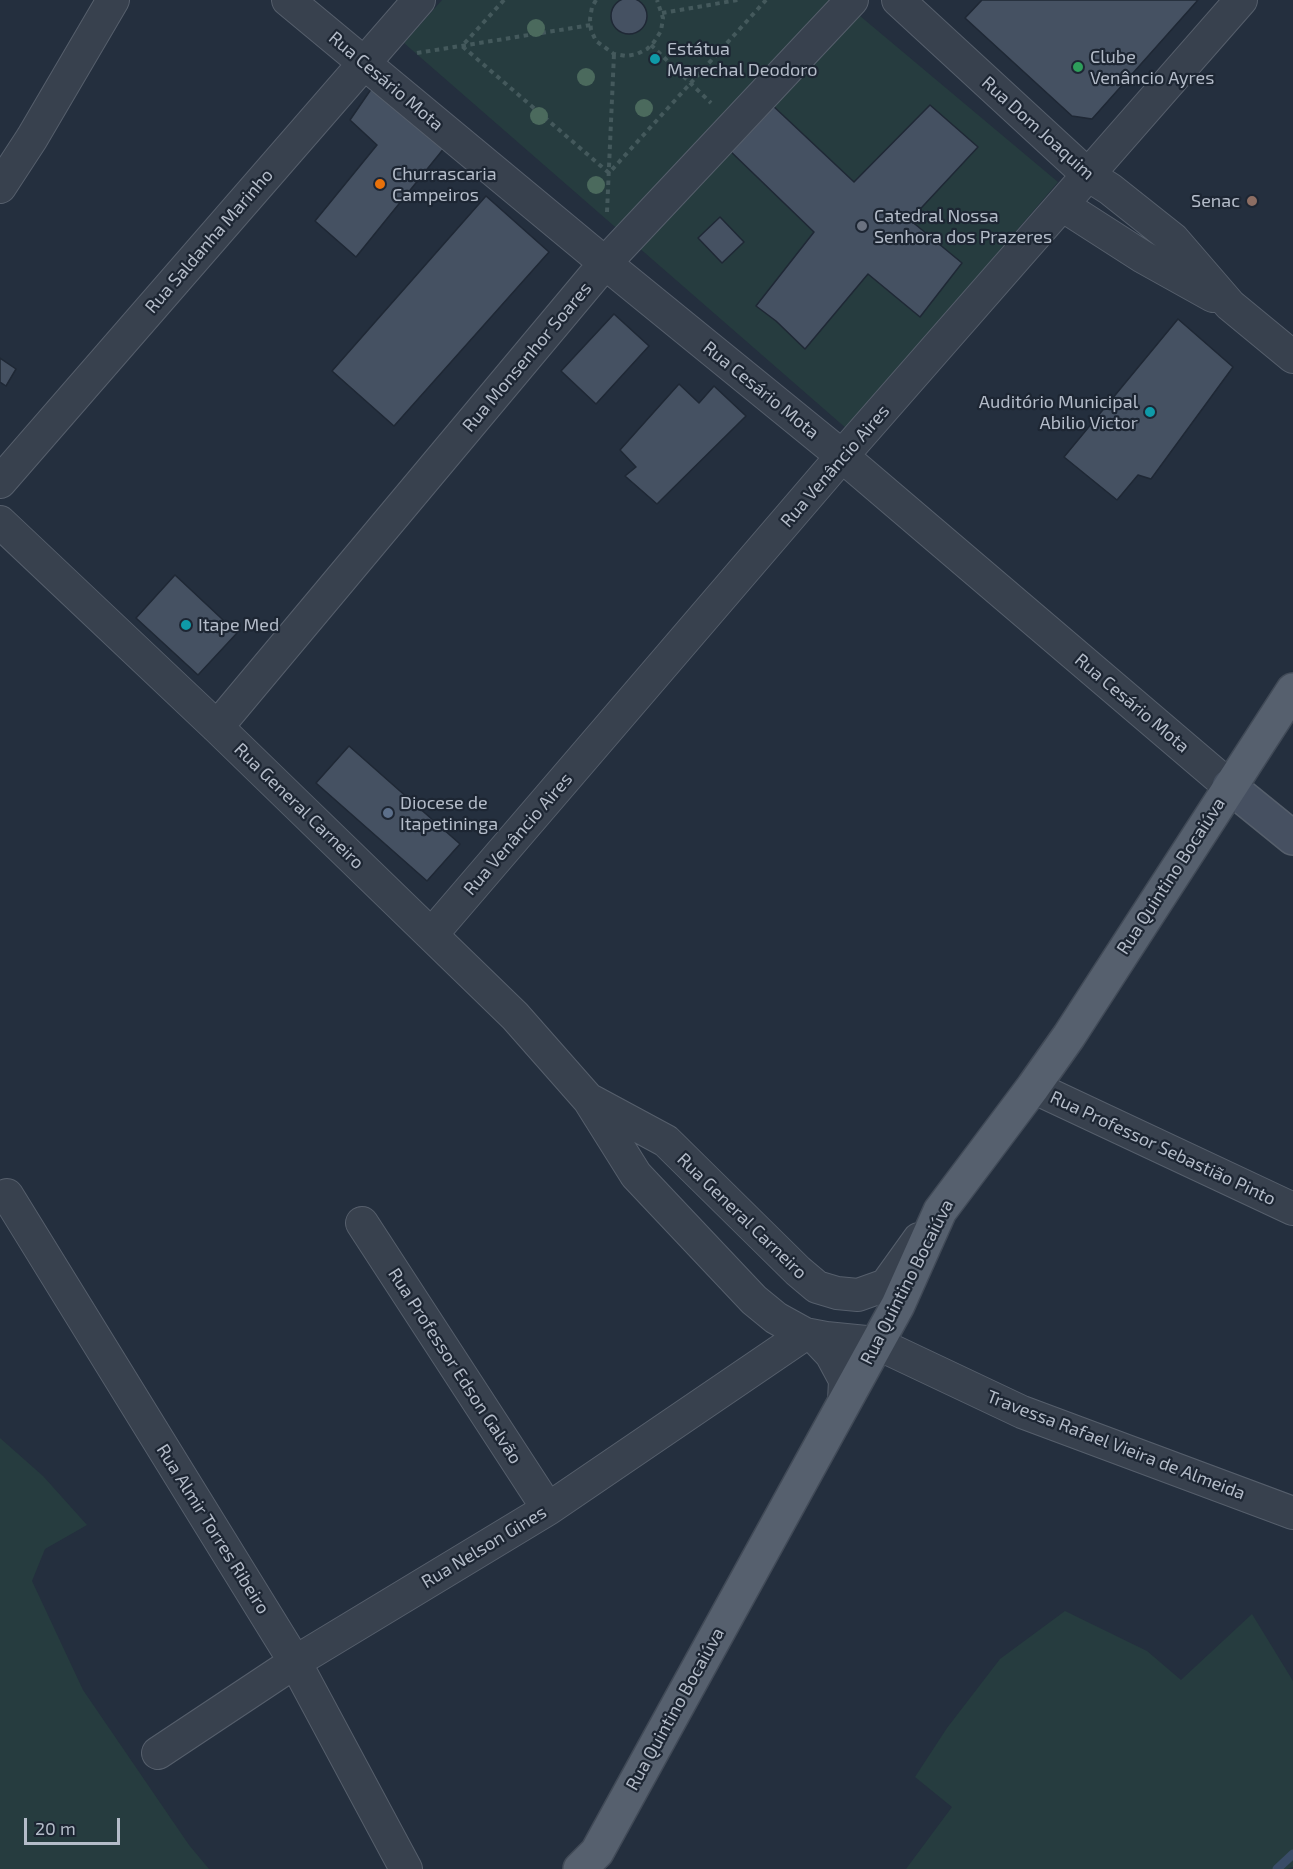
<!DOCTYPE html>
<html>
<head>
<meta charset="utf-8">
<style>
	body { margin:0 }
	#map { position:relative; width:1293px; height:1869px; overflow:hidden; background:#242f3e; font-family:"Exo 2",sans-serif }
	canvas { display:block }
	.scale { position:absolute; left:24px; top:1818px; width:96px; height:27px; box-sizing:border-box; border:3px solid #b4bcc9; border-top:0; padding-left:8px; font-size:18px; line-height:21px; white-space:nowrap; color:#b4bcc9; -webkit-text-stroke:4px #1d2633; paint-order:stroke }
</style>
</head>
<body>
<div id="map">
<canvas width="1293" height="1869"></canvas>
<div class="scale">20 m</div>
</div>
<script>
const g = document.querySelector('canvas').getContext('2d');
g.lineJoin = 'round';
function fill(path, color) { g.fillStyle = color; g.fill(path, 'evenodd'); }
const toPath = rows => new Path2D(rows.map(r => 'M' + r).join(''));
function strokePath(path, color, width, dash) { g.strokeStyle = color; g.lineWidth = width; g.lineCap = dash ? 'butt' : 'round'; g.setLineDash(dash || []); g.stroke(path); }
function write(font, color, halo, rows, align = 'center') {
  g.font = font + ' "Exo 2",sans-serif'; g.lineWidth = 4.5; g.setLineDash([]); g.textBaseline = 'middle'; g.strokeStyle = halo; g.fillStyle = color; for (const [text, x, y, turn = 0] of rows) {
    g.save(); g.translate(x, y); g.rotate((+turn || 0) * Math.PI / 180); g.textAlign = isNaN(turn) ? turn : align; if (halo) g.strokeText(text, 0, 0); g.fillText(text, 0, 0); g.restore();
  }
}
const green = toPath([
	[442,0,841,0,1058,182,847,429,404,43],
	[0,1438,43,1476,87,1525,45,1549,32,1581,83,1690,189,1845,209,1869,0,1869],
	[1065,1611,1147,1651,1181,1680,1252,1614,1293,1681,1293,1867,1287,1869,906,1869,952,1807,915,1777,947,1728,1000,1659]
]);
const stream = toPath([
	[1277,1869,1293,1854]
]);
const building = toPath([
	'611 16a18 18 0 1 1 36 0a18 18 0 1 1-36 0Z',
	[982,0,1198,0,1092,119,1072,116,965,18,982,0],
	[374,85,445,147,356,257,315,221,377,145,350,120,374,85],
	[771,104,854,182,930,105,978,147,910,220,962,263,920,317,868,274,805,349,776,321,756,306,814,232,726,147,771,104],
	[486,196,549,252,394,426,332,371,486,196],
	[720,217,744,242,722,263,698,238,720,217],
	[614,314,649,346,596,404,561,371,614,314],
	[1178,319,1233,367,1151,479,1138,475,1117,500,1064,457,1178,319],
	[0,358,16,369,6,386,0,382,0,358],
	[679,384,699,403,714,386,746,416,657,504,625,476,636,467,620,450,679,384],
	[175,575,237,633,198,675,136,618,175,575],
	[349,746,460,844,427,881,316,783,349,746]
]);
const path = toPath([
	[504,0,462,46,609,173,766,0],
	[596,0,592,7,590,19,591,30,596,41,614,54,626,56,637,54,647,49,654,42,661,31,663,18,657,0],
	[662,13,738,0],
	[651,45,711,103],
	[417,53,591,25],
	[607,212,614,54]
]);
const street = toPath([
	[288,0,605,263,842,456,1229,786],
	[898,0,1088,175,1110,189,1173,239,1230,305,1293,357],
	[0,187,32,138,113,0],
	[1062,205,1143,257,1213,296],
	[0,482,419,0],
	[0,522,217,727,515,1016,589,1100,636,1175,754,1300,776,1318,805,1334,826,1338,876,1343,1022,1412,1293,1513],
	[217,727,605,263,852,0],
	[432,934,842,456,1241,0],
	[1033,1087,1293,1209],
	[590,1100,666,1141,798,1271,817,1287,837,1293,858,1295,886,1285,919,1239],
	[7,1195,295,1662,406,1869],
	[362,1223,548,1509],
	[814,1336,831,1354,845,1380,844,1401],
	[158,1753,295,1662,548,1509,805,1334]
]);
const secondary = toPath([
	[1229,786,1293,838]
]);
const primary = toPath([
	[580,1869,597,1852,898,1305,940,1211,1033,1087,1069,1036,1293,690]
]);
const trees = [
	[536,28],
	[586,77],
	[644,108],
	[539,116],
	[596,185]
];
const markers = [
	[655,59,6,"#0f9aa8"],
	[1078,67,6,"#2e9e5b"],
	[380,184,6,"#e8710a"],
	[1252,201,6,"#8d6e63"],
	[862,226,6,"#6b7280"],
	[1150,412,6,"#0f9aa8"],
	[186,625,6,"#0f9aa8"],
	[388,813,6,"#5c6f8a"]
];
const poiNames = [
	["Estátua",667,49],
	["Marechal Deodoro",667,70],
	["Clube",1090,57],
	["Venâncio Ayres",1090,78],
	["Churrascaria",392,174],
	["Campeiros",392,195],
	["Senac",1240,201,"right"],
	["Catedral Nossa",874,216],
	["Senhora dos Prazeres",874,237],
	["Auditório Municipal",1138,402,"right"],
	["Abilio Victor",1138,423,"right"],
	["Itape Med",198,625],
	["Diocese de",400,803],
	["Itapetininga",400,824]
];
const streetNames = [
	["Rua Cesário Mota",386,81,40],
	["Rua Dom Joaquim",1038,128,42],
	["Rua Saldanha Marinho",209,241,-49],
	["Rua Monsenhor Soares",527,357,-50],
	["Rua Cesário Mota",761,390,39],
	["Rua Venâncio Aires",835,466,-49],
	["Rua Cesário Mota",1132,703,40],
	["Rua General Carneiro",299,806,44],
	["Rua Venâncio Aires",518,834,-49],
	["Rua Quintino Bocaiúva",1171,876,-57],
	["Rua Professor Sebastião Pinto",1163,1148,25],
	["Rua General Carneiro",742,1216,44],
	["Rua Quintino Bocaiúva",907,1282,-63],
	["Rua Professor Edson Galvão",455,1366,57],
	["Travessa Rafael Vieira de Almeida",1116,1445,21],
	["Rua Almir Torres Ribeiro",213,1529,58],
	["Rua Nelson Gines",484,1547,-31],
	["Rua Quintino Bocaiúva",675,1709,-61]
];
fill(green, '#263c3f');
strokePath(stream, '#394c67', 9);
fill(building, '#455162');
strokePath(building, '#1f2835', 1.5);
strokePath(street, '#565f6c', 34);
strokePath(secondary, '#565f6c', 36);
strokePath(primary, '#414a57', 36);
strokePath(path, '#44595c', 4, [4.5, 4.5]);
strokePath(street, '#38414e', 32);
strokePath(secondary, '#465061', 33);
strokePath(primary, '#56606e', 33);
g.fillStyle = '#4b6a5d';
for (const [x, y] of trees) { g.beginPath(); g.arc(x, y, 9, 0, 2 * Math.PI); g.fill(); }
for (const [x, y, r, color] of markers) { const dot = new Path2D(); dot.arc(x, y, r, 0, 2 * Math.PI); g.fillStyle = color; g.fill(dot); strokePath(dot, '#1d2633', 2); }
write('18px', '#b4bcc9', '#1d2633', poiNames, 'left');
write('18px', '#b4bcc9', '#1d2633', streetNames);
</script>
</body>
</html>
